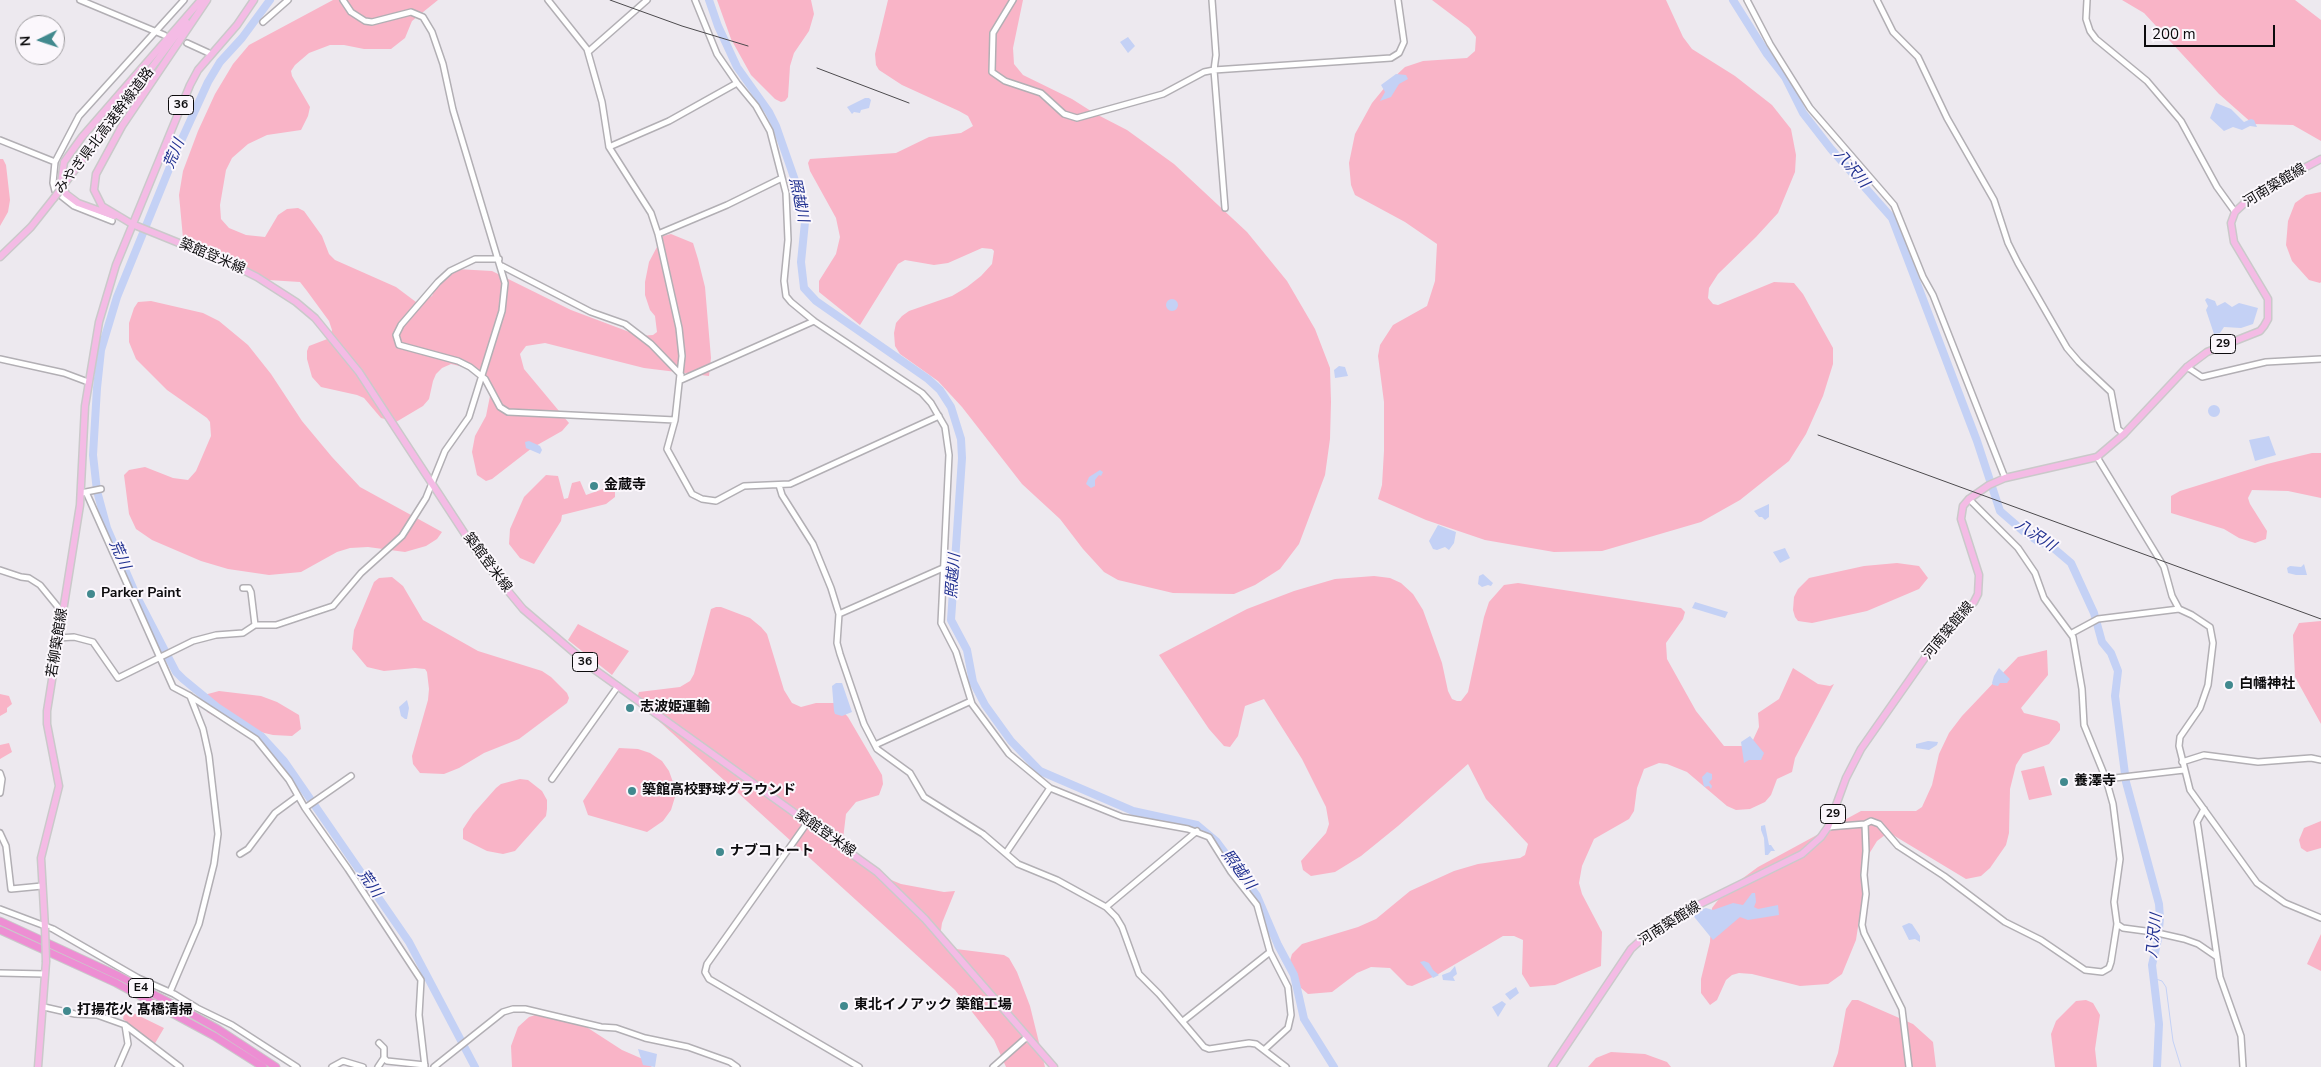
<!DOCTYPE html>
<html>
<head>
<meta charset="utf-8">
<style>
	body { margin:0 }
	#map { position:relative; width:2321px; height:1067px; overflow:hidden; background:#ede9ef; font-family:"Nunito Sans",sans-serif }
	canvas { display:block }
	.north { position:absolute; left:15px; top:15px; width:50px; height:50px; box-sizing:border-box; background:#fbf7fc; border:1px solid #9b999c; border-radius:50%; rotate:266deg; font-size:14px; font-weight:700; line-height:20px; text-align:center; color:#0c0b0d }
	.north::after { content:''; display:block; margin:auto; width:18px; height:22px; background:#41898e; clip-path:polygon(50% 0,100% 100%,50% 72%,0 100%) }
	.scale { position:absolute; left:2144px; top:25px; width:131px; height:22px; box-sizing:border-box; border:2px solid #0c0b0d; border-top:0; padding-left:6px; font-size:15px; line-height:18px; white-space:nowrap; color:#0c0b0d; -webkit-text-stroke:4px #fbf7fc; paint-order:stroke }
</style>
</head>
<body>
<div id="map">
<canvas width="2321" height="1067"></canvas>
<div class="north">N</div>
<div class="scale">200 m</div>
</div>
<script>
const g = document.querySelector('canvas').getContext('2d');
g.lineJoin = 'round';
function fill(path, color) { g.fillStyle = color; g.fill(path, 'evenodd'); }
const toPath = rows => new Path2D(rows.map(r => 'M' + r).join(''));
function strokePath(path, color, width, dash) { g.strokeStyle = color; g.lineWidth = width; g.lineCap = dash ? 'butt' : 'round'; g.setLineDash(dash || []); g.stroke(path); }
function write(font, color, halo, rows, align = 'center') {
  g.font = font + ' "Nunito Sans","Noto Sans JP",sans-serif'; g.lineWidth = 4; g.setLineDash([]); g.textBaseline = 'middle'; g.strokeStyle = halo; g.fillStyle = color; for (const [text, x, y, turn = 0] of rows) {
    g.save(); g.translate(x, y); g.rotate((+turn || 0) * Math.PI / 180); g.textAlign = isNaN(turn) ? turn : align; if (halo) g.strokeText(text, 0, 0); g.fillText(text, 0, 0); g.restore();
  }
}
const green = toPath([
	[333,0,438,0,412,21,405,38,391,49,364,49,344,45,330,45,309,53,295,65,291,71,292,76,310,107,308,116,301,130,267,135,248,144,232,158,226,170,220,205,221,219,229,228,246,235,265,237,278,215,287,209,298,208,304,211,322,236,329,254,335,260,396,287,416,302,432,296,437,283,456,269,492,271,571,310,640,336,653,335,657,332,655,316,650,310,645,295,645,282,649,262,658,245,663,236,671,234,693,243,698,259,705,287,711,358,709,376,644,368,545,343,526,346,520,354,524,369,569,423,562,431,532,448,492,479,486,481,477,475,472,452,475,436,486,416,490,396,486,385,476,374,468,368,451,364,442,368,436,374,433,381,429,399,423,406,396,422,381,418,364,398,357,395,321,387,312,377,307,359,307,351,309,346,330,338,332,330,329,321,307,291,300,282,268,280,230,258,183,238,179,195,183,171,198,131,215,94,233,64,249,45],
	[717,0,811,0,814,14,809,31,794,53,790,66,788,97,785,101,781,102,775,99,751,75,731,39],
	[888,0,1023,0,1013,48,1014,64,1023,75,1072,99,1094,113,1127,130,1174,164,1247,232,1287,281,1315,329,1330,368,1331,402,1330,439,1325,475,1299,544,1280,569,1255,585,1234,594,1173,593,1118,580,1104,572,1083,549,1060,519,1022,484,962,407,938,381,900,354,895,346,894,333,896,323,902,316,909,311,952,296,967,287,981,276,992,264,994,251,992,249,982,248,948,263,934,265,905,260,898,264,860,325,819,292,819,281,836,254,840,237,836,218,810,171,808,163,810,159,896,153,929,137,961,133,973,126,968,116,959,111,902,85,879,70,876,65,875,54],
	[1432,0,1666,0,1683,37,1692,49,1735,76,1772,105,1791,129,1796,155,1795,172,1778,213,1756,237,1718,274,1709,288,1708,298,1713,304,1718,305,1774,282,1794,283,1803,294,1833,348,1833,364,1823,396,1806,434,1789,461,1740,500,1701,522,1602,551,1554,552,1485,540,1426,520,1378,499,1382,485,1384,451,1384,402,1378,356,1380,345,1393,325,1427,306,1435,281,1437,244,1405,222,1355,195,1351,185,1349,163,1355,134,1372,103,1390,81,1405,67,1423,61,1467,58,1475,51,1476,37,1469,28],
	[2122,0,2295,0,2321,20,2321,141,2293,125,2253,124,2219,94,2144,13],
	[0,159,3,159,6,165,10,200,8,212,0,226],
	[2321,192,2321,282,2320,283,2309,280,2292,261,2286,245,2288,221,2295,203,2306,195],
	[151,301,203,313,219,321,248,345,271,374,302,421,332,457,360,487,442,532,437,539,426,546,405,552,368,547,350,548,337,552,301,572,269,575,228,569,201,561,152,540,136,529,129,514,124,475,129,470,145,467,173,478,188,480,196,471,211,436,210,422,207,418,167,390,136,359,129,342,129,323,134,308,138,302],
	[2312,453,2321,453,2321,498,2288,491,2252,490,2248,498,2250,504,2267,531,2266,539,2255,543,2239,538,2224,529,2171,513,2171,496,2180,491,2267,464],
	[546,475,558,476,564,499,568,498,572,483,580,481,586,495,603,489,605,485,621,477,623,483,615,491,615,497,606,504,562,515,561,521,534,564,520,558,509,544,510,529,524,497],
	[1897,563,1919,566,1928,578,1919,589,1867,611,1812,623,1798,621,1795,617,1793,610,1794,597,1798,589,1809,578,1864,566],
	[1374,576,1390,578,1401,583,1413,594,1423,610,1442,663,1448,691,1452,699,1457,701,1461,701,1468,692,1484,617,1489,602,1504,585,1518,583,1681,608,1685,612,1683,619,1666,643,1667,659,1696,711,1724,746,1745,746,1753,740,1759,727,1758,713,1779,699,1793,668,1818,684,1830,686,1834,684,1795,758,1792,772,1777,779,1771,795,1765,802,1750,809,1736,810,1727,806,1687,772,1667,764,1659,763,1644,769,1637,788,1634,811,1629,819,1594,839,1582,866,1579,883,1582,894,1602,932,1601,966,1555,985,1530,987,1522,974,1523,940,1514,936,1503,936,1435,976,1412,986,1407,985,1390,968,1371,967,1357,973,1332,992,1308,994,1301,988,1289,964,1292,954,1302,944,1358,927,1376,919,1410,891,1454,871,1478,864,1520,858,1525,855,1528,844,1486,799,1468,764,1398,826,1361,856,1335,872,1311,876,1303,870,1301,861,1326,833,1329,824,1326,807,1302,759,1264,699,1245,706,1238,736,1230,747,1224,746,1209,729,1159,655,1247,609,1294,591,1335,579],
	[392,577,403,586,423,620,478,651,542,671,551,677,567,693,569,698,567,703,519,739,484,753,459,768,444,774,420,773,413,764,412,756,428,700,429,689,427,672,425,669,415,668,384,671,367,667,352,649,354,630,374,582,379,578],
	[716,607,721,607,750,618,761,627,767,634,784,690,792,703,801,707,816,703,835,703,848,717,882,775,883,784,879,795,856,802,846,814,843,839,879,875,901,884,944,892,955,891,942,923,940,937,946,944,956,949,1004,955,1009,958,1017,972,1030,1006,1045,1067,1006,1067,994,1040,955,990,639,703,637,698,639,692,680,687,690,681,694,674,711,609],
	[2321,621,2321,724,2295,677,2293,635,2299,623],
	[578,624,629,651,612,675,568,640],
	[2047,650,2048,675,2021,708,2024,713,2057,721,2060,724,2060,730,2049,744,2023,754,2016,765,2010,789,2009,833,2006,845,1990,868,1981,876,1966,879,1893,835,1885,835,1877,841,1869,854,1856,940,1842,974,1828,984,1800,986,1752,974,1739,973,1732,975,1726,980,1717,1000,1710,1005,1701,993,1701,979,1710,942,1712,908,1724,892,1758,867,1861,811,1916,811,1922,807,1932,785,1939,754,1949,733,1962,716,2018,657],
	[219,691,261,696,277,702,299,715,301,729,292,736,273,735,243,728,221,720,207,712,204,695],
	[0,694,9,696,12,704,7,708,7,712,0,716],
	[9,743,12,752,0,759,0,745],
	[619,748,638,749,650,753,662,761,669,771,674,785,675,797,671,810,663,821,647,832,588,815,583,801],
	[2044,766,2052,795,2029,800,2021,771],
	[520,779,528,780,542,791,547,800,547,809,546,816,515,851,503,854,487,851,463,839,463,829,473,814,496,788,501,784],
	[2321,821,2321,848,2307,852,2301,848,2299,840,2304,828],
	[2321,934,2321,971,2307,964],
	[1852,1000,1858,1000,1913,1024,1933,1042,1936,1067,1833,1067,1838,1053,1846,1009],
	[2086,1000,2093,1003,2100,1015,2095,1049,2097,1067,2055,1067,2051,1034,2056,1021,2076,1001],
	[125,1009,164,1028,154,1045,123,1019],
	[545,1012,571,1017,622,1050,645,1060,652,1067,512,1067,511,1046,518,1027,529,1017],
	[1611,1052,1645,1054,1667,1062,1671,1067,1588,1067,1596,1058]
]);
const water = toPath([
	[1128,37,1135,46,1128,53,1120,42],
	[1396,74,1406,75,1408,79,1399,84,1391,97,1380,101,1385,92,1381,85],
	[865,98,869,98,871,100,869,108,861,110,860,113,854,112,852,114,847,107],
	[2216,103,2231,109,2244,122,2251,119,2254,120,2257,127,2250,126,2242,130,2233,127,2224,131,2210,118],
	[2207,298,2215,301,2217,306,2225,302,2232,307,2239,303,2258,308,2253,324,2241,328,2224,327,2220,333,2214,334,2206,310,2208,306,2205,300],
	'1166 305a6 6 0 1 1 12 0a6 6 0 1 1-12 0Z',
	[1339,366,1345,367,1348,376,1335,378,1334,370],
	'2208 411a6 6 0 1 1 12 0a6 6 0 1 1-12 0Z',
	[2269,436,2276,455,2255,461,2249,440],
	[529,441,540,446,542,450,540,454,526,448,525,442],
	[1100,470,1103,472,1101,476,1099,475,1095,480,1095,486,1091,488,1086,484,1089,477],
	[1769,504,1769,517,1765,520,1762,517,1759,517,1754,511],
	[1438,525,1456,532,1454,543,1449,550,1445,547,1437,550,1433,549,1429,541],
	[1785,548,1790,558,1780,563,1773,552],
	[2304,564,2307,575,2296,575,2288,573,2287,568,2290,566,2301,567],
	[1483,574,1493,583,1491,586,1488,585,1482,587,1478,584,1479,576],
	[1695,602,1728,612,1725,618,1692,608],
	[1999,668,2010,679,2007,683,2000,683,1998,686,1993,685,1992,683,1994,676],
	[836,683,842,683,852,712,842,716,835,714,834,711,832,686],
	[407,700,409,708,407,719,405,719,401,716,399,707],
	[1750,736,1764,753,1761,760,1749,760,1744,763,1741,742],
	[1928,741,1938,742,1937,745,1929,750,1916,748,1916,744],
	[1707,772,1712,774,1712,779,1709,782,1712,786,1711,789,1709,786,1704,787,1702,777],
	[1765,825,1769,845,1771,845,1775,851,1771,851,1768,855,1765,855,1764,838,1761,830,1761,826],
	[1752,893,1755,893,1756,902,1754,907,1758,909,1778,905,1779,915,1748,920,1740,917,1713,940,1691,913,1706,908,1713,910,1733,903,1743,905],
	[1909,923,1912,924,1920,936,1920,942,1915,939,1909,940,1902,926],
	[1424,961,1429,963,1433,970,1439,975,1433,978,1420,962],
	[1455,966,1457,974,1453,977,1455,981,1443,980,1442,975,1450,972],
	[1516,987,1519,993,1510,1000,1505,994],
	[1502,1001,1506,1004,1498,1017,1492,1007],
	[638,1049,657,1054,655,1067,643,1065]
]);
const stream = toPath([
	[2153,978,2162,981,2166,987,2173,1041,2181,1067]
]);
const river = toPath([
	[270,0,242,38,220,62,208,82,176,152,117,297,101,350,97,388,93,455,97,491,107,528,137,597,176,672,183,679,217,707,261,736,284,761,409,942,475,1067],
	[709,0,718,26,737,67,769,112,776,126,797,186,805,222,801,262,804,288,816,301,928,379,940,390,951,407,961,439,962,458,951,620,967,650,973,682,985,705,1011,741,1040,771,1133,811,1197,825,1216,841,1257,896,1278,945,1294,975,1304,1019,1334,1067],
	[1733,0,1767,54,1785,77,1803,113,1831,149,1892,218,1977,441,2000,511,2023,531,2039,542,2051,546,2071,563,2094,613,2102,642,2111,653,2118,671,2115,696,2126,782,2159,904,2160,918,2158,939,2152,965,2159,1024,2157,1067]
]);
const minor = toPath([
	[80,0,164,35],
	[548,0,587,49,602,102,609,147,651,213,658,234,679,328,682,356,675,420,667,449,692,494,702,499,716,501,744,486,790,484,939,416],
	[695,0,717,54,737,83,756,106,770,131,786,193,788,240,784,281,786,296,791,302,814,321,922,393,931,403,945,427,949,455,941,623,956,652,972,704,1009,754,1050,788,1122,817,1188,829,1209,837,1231,872,1257,905,1270,952,1288,987,1291,1015,1288,1028,1265,1049],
	[1013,0,993,33,992,72,1005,81,1041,93,1064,114,1077,118,1163,94,1204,72,1214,70,1391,58,1399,53,1404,42,1398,0],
	[1212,0,1216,55,1214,70,1225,208],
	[1747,0,1770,44,1810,108,1894,205,1923,277,1933,295,2005,478],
	[1877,0,1893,32,1918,57,1947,118,1994,200,2008,243,2018,263,2067,348,2079,362,2111,392,2118,429,2124,434],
	[2087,0,2086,19,2090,31,2096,39,2147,81,2181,121,2217,187,2235,212],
	[263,22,288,0],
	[187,43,211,54],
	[588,52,647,0],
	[0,140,55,162],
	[609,147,669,121,737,83],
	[112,221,74,206,55,191,53,183,55,162,79,116,184,0],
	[658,234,727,205,782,178],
	[499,259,475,259,450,271,438,282,401,325,396,335,399,345,458,361,470,367,485,379,500,407,508,412,675,420],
	[502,266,591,312,625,324,651,344,681,375],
	[0,359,64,373,88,382],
	[2187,367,2202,377,2266,362,2321,359],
	[681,380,814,321],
	[2097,457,2164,567,2172,596,2179,609,2192,615,2210,627,2213,643,2208,685,2200,708,2180,737,2179,746,2190,790,2257,883,2285,903,2321,918],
	[779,485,782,495,813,544,831,588,839,614,837,643,840,654,864,724,877,749,910,773,924,797,983,834,1018,864,1057,880,1106,907,1116,917,1122,927,1139,974,1159,994,1204,1047,1209,1049,1249,1043,1256,1044,1286,1067],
	[86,492,101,489],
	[82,493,86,492,173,687,190,696,256,739,289,780,305,808,351,776],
	[0,570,21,577,29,578,40,585,62,612],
	[243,588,249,588,251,592,255,625],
	[839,614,943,568],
	[2072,633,2098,619,2179,609],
	[58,638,74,637,93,642,118,678,193,641,216,635,243,633,255,625,276,625,333,606,361,573,402,536,426,498,445,451,469,417,502,311,505,283,453,110,443,64,432,32,423,17,411,12,372,22,365,21,351,12,343,0],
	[875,745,971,701],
	[2182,762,2204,755,2258,762,2311,758,2321,760],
	[0,773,2,779,0,793],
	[552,779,618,686],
	[2106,779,2184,770],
	[305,808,348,869,421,980,419,1015,425,1067],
	[2204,809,2197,822,2198,827,2220,977,2241,1036,2243,1067],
	[807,823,707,964,705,972,709,979,859,1067],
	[1865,824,1866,851,1864,875,1866,894,1862,925,1864,933,1902,1009,1909,1067],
	[1828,827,1865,824,1871,821,1879,824,1898,846,1944,876,2005,922,2041,940,2085,970,2102,972,2109,968,2111,962,2117,924,2114,902,2120,859,2113,804,2106,779,2084,725,2082,689,2073,637,2044,598,2035,573,2018,548,1969,499],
	[0,833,6,846,11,889,42,886],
	[1006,853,1050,788],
	[240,854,248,849,275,813,298,796],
	[1106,907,1197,831],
	[0,909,53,929,138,978,174,994,197,1008,232,1025,297,1067],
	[2117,924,2123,928,2153,932,2184,939,2198,944,2217,957],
	[0,973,45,974],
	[170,992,199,924,214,864,218,834,209,756,203,729,190,696],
	[44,1007,75,1014,97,1015,125,1025,180,1067],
	[1183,1021,1270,952],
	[379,1043,384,1048,384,1058,387,1061,425,1065],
	[118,1067,128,1044,125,1025],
	[332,1067,343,1061,363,1067],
	[378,1067,384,1058],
	[434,1067,503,1012,513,1009,525,1009,601,1027,616,1028,645,1038,688,1047,730,1062,737,1067],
	[993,1067,1027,1037]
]);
const major = toPath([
	[207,0,122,126,96,174,94,190,102,206,132,224,231,264,257,277,296,302,315,318,359,372,480,557,523,609,591,667,877,872,925,919,1054,1067],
	[68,179,186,22],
	[114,216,78,203,66,194,61,182,64,162,82,137,201,0],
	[0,257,31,227,54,198],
	[45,928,41,858,59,786,47,724,47,711,80,505,85,406,99,322,116,265,190,85,198,70,237,25,254,0],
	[38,1067,46,962],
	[1552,1067,1631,949,1643,938,1696,906,1802,854,1821,837,1828,827,1846,778,1861,749,1929,652,1974,602,1978,594,1979,575,1961,519,1963,506,1969,499,1989,485,2005,478,2097,457,2124,434,2187,367,2207,352,2260,331,2264,326,2268,319,2268,299,2234,242,2231,223,2235,212,2252,196,2321,159]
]);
const highway = toPath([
	[0,921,119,976,186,1011,218,1029,276,1067],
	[0,930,116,983,214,1036,263,1067]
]);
const rail = toPath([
	[610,0,682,26,748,46],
	[817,68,909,103],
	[1818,435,2321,619]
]);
const majorBridge = toPath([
	[54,198,68,179],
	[45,928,46,962]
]);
const markers = [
	[594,486,5,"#41898e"],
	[91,594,5,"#41898e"],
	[2229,685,5,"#41898e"],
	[630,708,5,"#41898e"],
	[2064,782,5,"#41898e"],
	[632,791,5,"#41898e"],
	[720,852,5,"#41898e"],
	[844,1006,5,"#41898e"],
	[67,1011,5,"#41898e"]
];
const shields = [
	[181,105,25],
	[2223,344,25],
	[585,662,25],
	[1833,814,25],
	[141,988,25]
];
const shieldNames = [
	["36",181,105],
	["29",2223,344],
	["36",585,662],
	["29",1833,814],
	["E4",141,988]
];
const streetNames = [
	["みやぎ県北高速幹線道路",105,131,-53],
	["河南築館線",2275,186,-31],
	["築館登米線",212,257,23],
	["築館登米線",487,563,53],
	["河南築館線",1949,631,-50],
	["若柳築館線",58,643,-81],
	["築館登米線",825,834,35],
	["河南築館線",1670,924,-32]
];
const poiNames = [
	["金蔵寺",604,486],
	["Parker Paint",101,594],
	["白幡神社",2239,685],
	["志波姫運輸",640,708],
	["養澤寺",2074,782],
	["築館高校野球グラウンド",642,791],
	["ナブコトート",730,852],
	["東北イノアック 築館工場",854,1006],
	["打揚花火 髙橋清掃",77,1011]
];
const waterNames = [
	["荒川",175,154,-67],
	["八沢川",1851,169,50],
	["照越川",798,200,78],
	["八沢川",2035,536,33],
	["荒川",119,555,66],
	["照越川",954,576,-86],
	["照越川",1238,870,53],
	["荒川",369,884,55],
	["八沢川",2155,936,-84]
];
fill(green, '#f9b4c7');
fill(water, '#c4d1f5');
strokePath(stream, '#c4d1f5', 1);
strokePath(river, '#c4d1f5', 8);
strokePath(minor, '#b2afb4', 8);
strokePath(major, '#cac9ca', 9);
strokePath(highway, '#cac9ca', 9);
strokePath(minor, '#fff', 5);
strokePath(major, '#f4bbe5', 6);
strokePath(highway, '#ed8ed3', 7);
strokePath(rail, '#4c4a4d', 1);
strokePath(majorBridge, '#cac9ca', 9, []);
strokePath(majorBridge, '#f4bbe5', 6);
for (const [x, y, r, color] of markers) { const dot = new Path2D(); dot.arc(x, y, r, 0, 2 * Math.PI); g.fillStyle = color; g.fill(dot); strokePath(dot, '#fbf7fc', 2); }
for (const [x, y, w] of shields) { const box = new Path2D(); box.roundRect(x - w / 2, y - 9.5, w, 19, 4); g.fillStyle = '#fbf7fc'; g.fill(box); strokePath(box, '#0c0b0d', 1); }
write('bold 12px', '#0c0b0d', null, shieldNames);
write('14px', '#0c0b0d', '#fbf7fc', streetNames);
write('bold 14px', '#0c0b0d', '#fbf7fc', poiNames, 'left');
write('italic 15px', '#203090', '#fbf7fc', waterNames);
</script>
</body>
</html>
